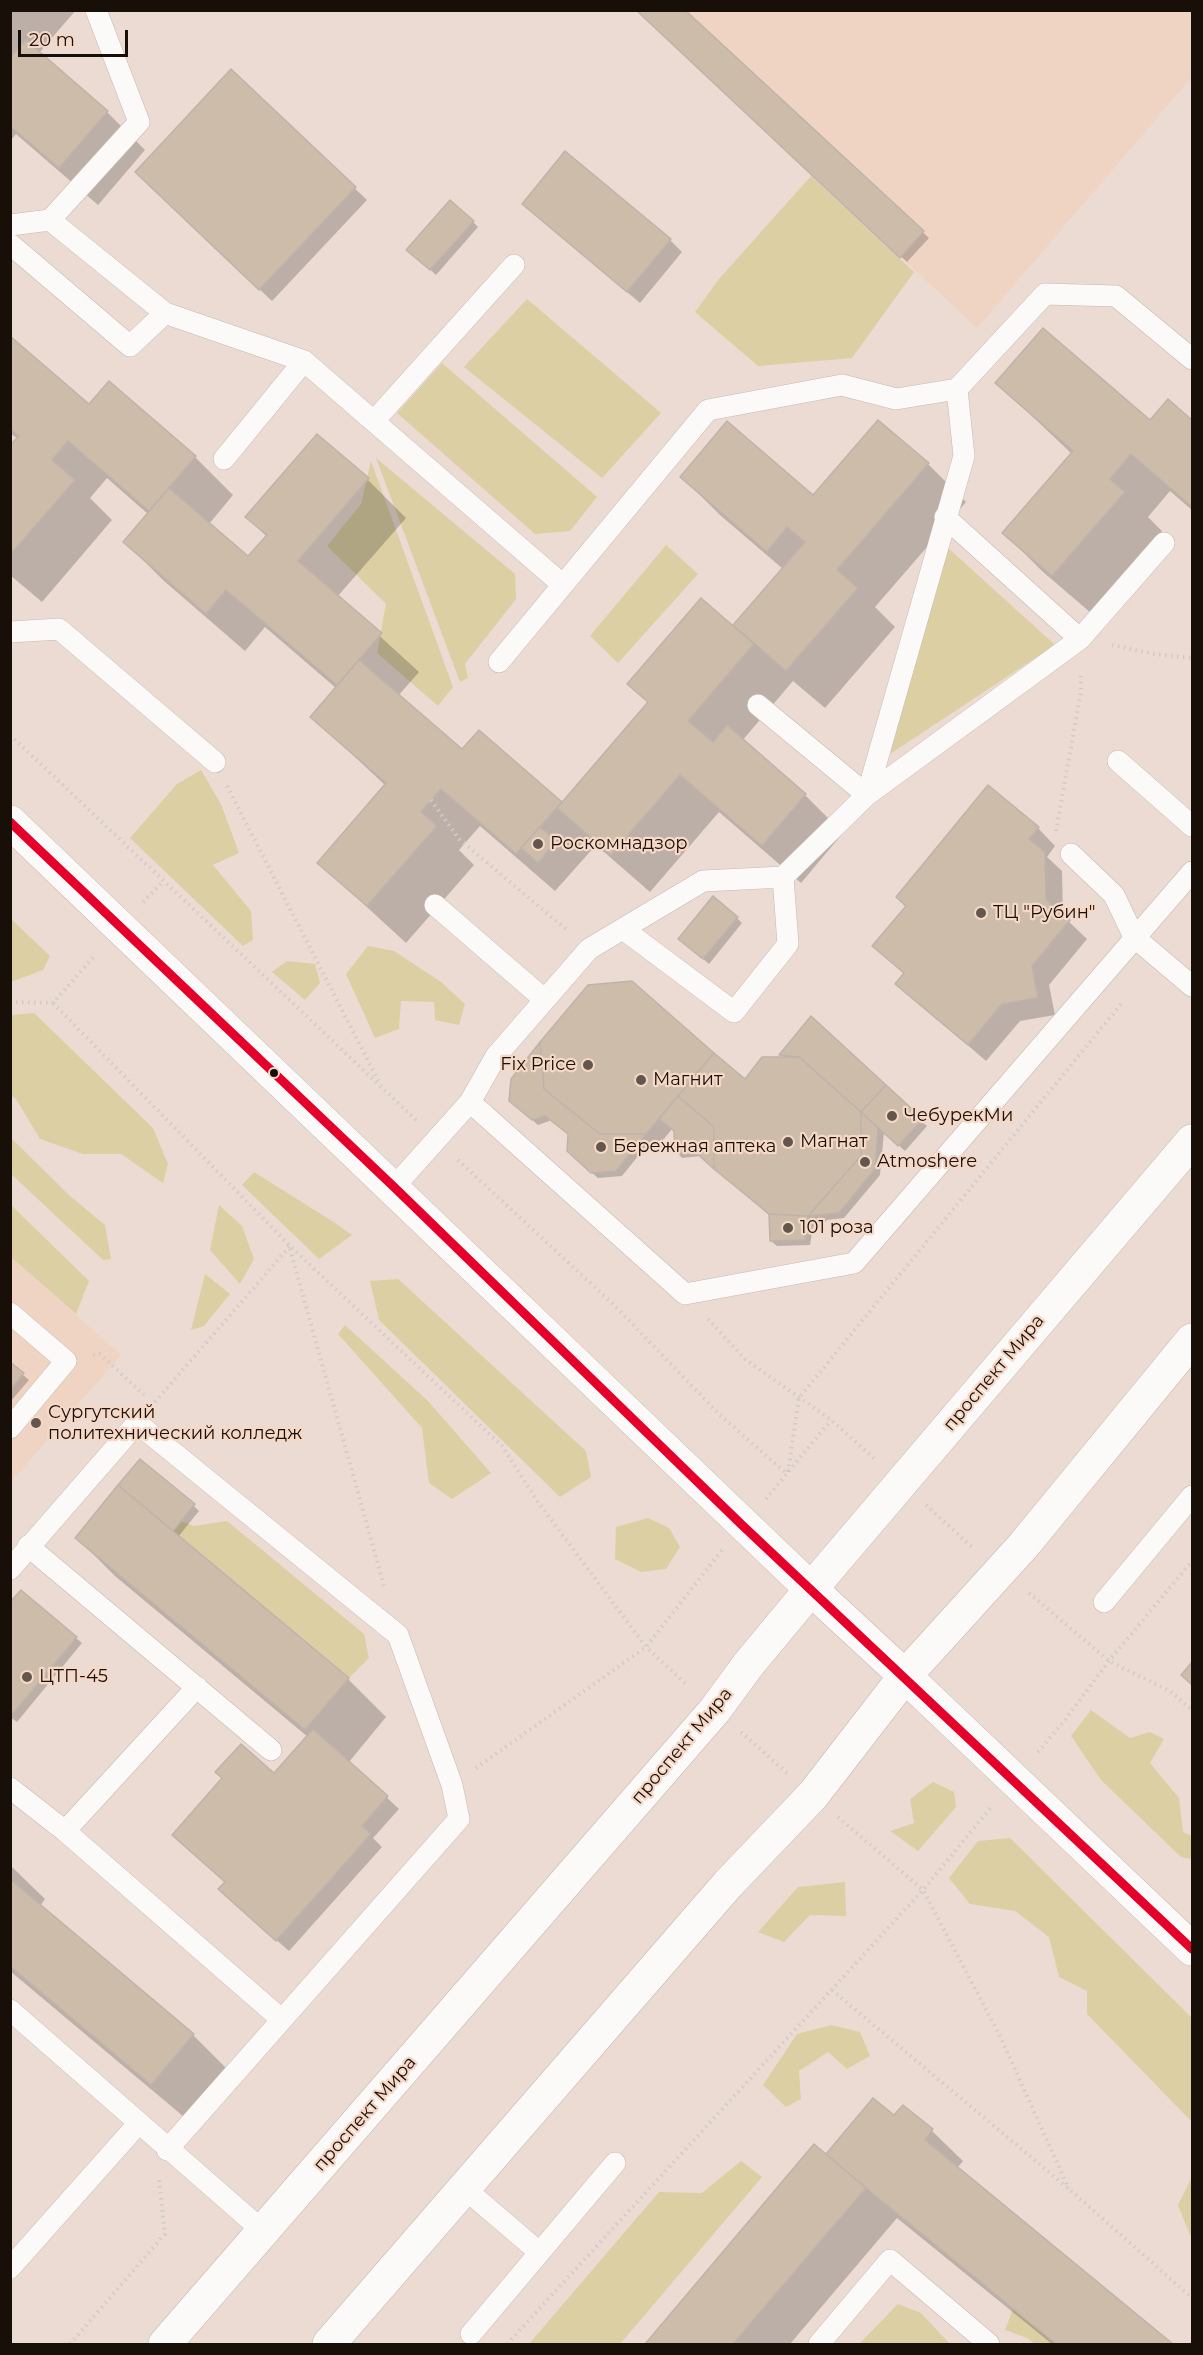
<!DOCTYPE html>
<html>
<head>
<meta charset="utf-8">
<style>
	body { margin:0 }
	#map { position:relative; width:1203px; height:2355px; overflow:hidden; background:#ecdbd2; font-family:Montserrat,sans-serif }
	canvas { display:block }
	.frame { position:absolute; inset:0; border:12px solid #190f09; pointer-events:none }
	.scale { position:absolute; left:18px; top:30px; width:110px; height:27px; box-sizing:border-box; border:3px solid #190f09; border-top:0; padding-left:8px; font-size:18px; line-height:21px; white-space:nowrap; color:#190f09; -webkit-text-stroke:4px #f6d8c7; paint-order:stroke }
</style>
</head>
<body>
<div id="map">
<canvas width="1203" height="2355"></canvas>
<div class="frame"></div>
<div class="scale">20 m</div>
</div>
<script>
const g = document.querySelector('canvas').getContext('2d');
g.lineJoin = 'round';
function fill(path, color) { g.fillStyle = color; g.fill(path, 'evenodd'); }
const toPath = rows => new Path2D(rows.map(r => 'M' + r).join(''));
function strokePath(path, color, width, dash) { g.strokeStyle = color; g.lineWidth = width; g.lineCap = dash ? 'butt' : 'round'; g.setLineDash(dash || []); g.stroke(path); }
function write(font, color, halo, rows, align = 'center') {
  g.font = font + ' Montserrat,sans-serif'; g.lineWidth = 4.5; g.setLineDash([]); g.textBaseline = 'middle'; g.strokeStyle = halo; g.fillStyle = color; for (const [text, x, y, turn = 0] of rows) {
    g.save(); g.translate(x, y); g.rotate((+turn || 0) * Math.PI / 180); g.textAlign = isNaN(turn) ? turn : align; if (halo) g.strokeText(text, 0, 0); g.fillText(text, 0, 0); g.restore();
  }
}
const built = toPath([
	[636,11,1192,11,1192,77,977,328],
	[11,1257,121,1355,11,1482]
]);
const green = toPath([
	[811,176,914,272,852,358,758,366,695,312,719,279],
	[527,299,661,413,602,478,464,367],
	[442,363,597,497,570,531,535,534,397,413],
	[376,458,515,574,516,599,465,664,468,678,460,682],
	[371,461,453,687,438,706,377,653,386,604,327,546,361,504],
	[666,545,698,574,618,663,590,636],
	[946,546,1055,645,890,754],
	[201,770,221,804,239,853,213,865,251,911,253,940,243,946,130,838,177,784],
	[10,918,50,956,43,970,11,982],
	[368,946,394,951,441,982,465,1004,459,1025,435,1020,434,1002,401,1001,399,1029,375,1038,346,974],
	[287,961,315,964,320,983,305,1000,272,972],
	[34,1013,153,1128,168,1164,163,1183,121,1154,83,1154,40,1139,16,1099,10,1095,11,1015],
	[10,1137,70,1196,105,1225,111,1259,103,1260,11,1174],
	[254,1172,332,1221,352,1235,319,1259,242,1185],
	[11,1205,89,1281,76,1314,11,1257],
	[219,1205,242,1226,254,1259,240,1284,210,1250],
	[205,1274,230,1294,204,1326,191,1330],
	[398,1279,586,1451,591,1477,560,1497,379,1320,370,1281],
	[345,1325,428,1401,491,1473,452,1499,429,1483,422,1428,338,1334],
	[648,1518,669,1528,680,1547,666,1569,641,1572,615,1559,616,1527],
	[181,1521,194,1526,227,1521,364,1634,369,1658,349,1678,173,1531],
	[1091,1710,1130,1738,1150,1732,1164,1739,1150,1763,1179,1798,1183,1832,1192,1836,1192,1859,1181,1857,1101,1780,1071,1736],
	[933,1782,954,1792,956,1807,918,1851,890,1831,914,1823,910,1799],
	[1010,1838,1192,2018,1192,2122,1087,2014,1087,1991,1059,1977,1049,1937,1015,1911,970,1904,949,1878,978,1841],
	[845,1882,846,1916,810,1915,784,1942,758,1932,798,1887],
	[831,2025,860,2032,870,2056,847,2069,828,2052,799,2071,801,2099,786,2107,763,2085,797,2034],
	[741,2161,762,2177,620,2344,529,2344,659,2192,702,2193],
	[1192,2177,1192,2236,1190,2235,1178,2205],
	[898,2304,921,2313,950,2344,859,2344],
	[1013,2309,1056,2344,1035,2344,1027,2338,1005,2330]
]);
const shadow = toPath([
	[10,10,76,10,39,53,107,112,145,150,98,205,16,134,10,141],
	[638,10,683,10,929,238,907,262],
	[232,72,367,200,272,301,148,184],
	[524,204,670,240,682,252,640,303],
	[473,222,478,227,436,275,414,255],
	[10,338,89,406,109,383,195,457,233,495,209,524,249,558,267,537,247,517,368,480,406,518,337,597,419,672,398,696,463,751,479,732,562,804,648,703,629,684,733,627,783,569,720,515,682,477,813,497,878,422,928,464,966,502,875,607,895,627,825,708,793,681,742,741,805,795,843,833,801,883,719,812,650,892,596,845,555,891,480,826,459,850,474,865,406,943,319,863,386,786,312,717,336,688,265,627,245,651,163,580,125,542,148,514,107,478,90,498,112,520,42,602,10,575,10,448,18,439,10,433],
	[997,383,1150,422,1168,401,1192,422,1192,510,1170,491,1148,517,1162,531,1091,613,1042,571,1004,533,1072,454],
	[1038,828,1055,846,1047,857,1062,871,1063,916,1087,939,1049,985,1055,1015,1020,1021,986,1061,897,984,905,974,874,946],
	[737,918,742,923,709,964,686,944],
	[632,982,745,1081,784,1058,781,1055,811,1019,927,1126,905,1151,884,1132,880,1175,844,1218,827,1220,821,1227,813,1227,810,1245,777,1246,771,1241,770,1216,701,1156,682,1158,677,1152,676,1131,672,1129,659,1145,647,1145,622,1176,598,1178,574,1157,569,1134,552,1120,538,1125,517,1106],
	[10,1364,29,1380,10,1402],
	[194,1506,199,1511,178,1537,348,1679,386,1717,349,1762,399,1809,373,1838,382,1847,289,1951,232,1901,226,1883,274,1775,308,1737,115,1576,77,1538],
	[10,1604,76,1638,82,1643,17,1722,10,1717],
	[10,1865,45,1899,40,1906,193,2035,231,2073,190,2122,10,1971],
	[873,2100,895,2118,903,2107,932,2131,963,2161,957,2168,1171,2344,1052,2344,897,2218,790,2344,647,2344,814,2146,827,2157]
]);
const building = toPath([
	[636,10,685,10,924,231,900,258,636,10],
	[26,40,108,111,59,168,10,126,10,57,26,40],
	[231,69,356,187,259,290,135,172,231,69],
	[565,151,671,239,627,292,522,204,565,151],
	[450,200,474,221,430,270,406,250,450,200],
	[1043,328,1150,420,1168,399,1192,420,1192,507,1131,454,1110,479,1125,492,1052,576,1002,533,1073,451,995,383,1043,328],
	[10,336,89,404,109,381,196,456,149,511,68,441,52,460,75,480,10,555,10,445,19,436,10,429,10,336],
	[878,420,929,463,837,570,858,588,786,671,733,625,805,542,787,527,767,552,680,477,727,421,813,495,878,420],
	[317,434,369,478,298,561,382,633,337,685,226,590,206,614,123,542,169,488,248,556,267,535,245,517,317,434],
	[701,598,754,644,688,721,713,742,727,725,806,794,762,846,680,775,611,855,557,808,648,702,627,684,701,598],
	[359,660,462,749,479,730,562,802,516,854,441,789,421,812,437,826,367,906,317,863,386,783,310,717,359,660],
	[988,785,1039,827,1029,839,1045,852,1046,900,1070,920,1032,966,1038,998,1002,1004,968,1045,895,984,904,973,872,946,906,906,896,897,988,785],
	[540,827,556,841,538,863,521,848,540,827],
	[713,896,738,917,703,959,678,939,713,896],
	[632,981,714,1053,646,1134,600,1134,544,1089,540,1042,588,985,632,981],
	[811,1016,886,1085,861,1112,799,1057,779,1055,811,1016],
	[540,1042,544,1089,600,1134,646,1134,616,1171,591,1173,567,1151,568,1134,545,1116,532,1120,509,1101,511,1079,540,1042],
	[714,1053,745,1079,762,1057,799,1057,861,1112,861,1156,808,1216,769,1214,714,1169,714,1127,678,1096,714,1053],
	[886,1085,923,1119,898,1146,861,1112,886,1085],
	[678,1096,714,1127,714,1169,694,1151,675,1153,674,1131,659,1119,678,1096],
	[861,1112,878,1128,875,1169,839,1213,808,1216,861,1156,861,1112],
	[769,1214,808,1216,805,1240,770,1241,769,1214],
	[10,1362,24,1373,10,1390,10,1362],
	[140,1459,195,1504,173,1531,118,1485,140,1459],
	[118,1485,349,1678,305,1730,75,1538,118,1485],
	[21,1590,77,1637,10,1717,10,1602,21,1590],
	[1192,1662,1192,1685,1181,1675,1192,1662],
	[313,1729,388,1796,362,1826,371,1834,276,1941,218,1889,225,1882,172,1835,222,1778,215,1772,241,1744,274,1773,313,1729],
	[10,1879,194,2034,151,2085,10,1966,10,1879],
	[873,2098,894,2115,903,2105,933,2129,925,2140,1173,2344,1056,2344,866,2188,826,2154,873,2098],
	[814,2144,866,2188,733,2344,645,2344,814,2144]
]);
const path = toPath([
	[1112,645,1154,654,1192,658],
	[10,735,416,1120],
	[227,786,380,1084],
	[431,800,459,839,568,931],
	[1056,831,1081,691,1081,676],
	[143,902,164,881],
	[10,1002,53,1003,96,954],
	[53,1003,290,1246,502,1446,538,1502,646,1647,688,1686],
	[458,1160,614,1305,719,1414,787,1474],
	[290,1249,384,1586],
	[708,1319,745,1359,831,1420,876,1460],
	[93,1355,100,1354,144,1395],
	[155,1402,290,1246],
	[788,1472,799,1398,1121,1004],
	[766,1499,831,1420],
	[926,1505,974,1549],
	[1029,1593,1109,1661,1170,1691,1192,1710],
	[741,1732,787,1773],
	[1038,1752,1065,1720,1109,1661,1192,1561],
	[476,1768,646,1647,722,1550],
	[838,1817,923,1890,999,2034,1069,2189],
	[832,1990,1069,2189,1192,2298],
	[70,2344,165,2234,159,2180],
	[507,2344,923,1890,992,1806]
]);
const lane = toPath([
	[50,220,165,313,304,361,563,585],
	[10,225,50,220,139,122,96,10],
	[10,244,130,346,165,313],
	[374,421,514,265],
	[224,459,304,361],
	[945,517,1080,639],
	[10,632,59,629,215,762],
	[499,662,708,410,842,385,896,399,957,389],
	[758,705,867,795],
	[1118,761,1192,826],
	[867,795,964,456,957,389,1045,294,1116,296,1192,359],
	[1071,854,1114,895,1134,937,1192,986],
	[435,905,545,1000],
	[623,929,734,1012,788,944,783,877],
	[470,1102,685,1294,854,1263,1192,872],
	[394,1187,470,1102,496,1056,589,949,703,881,783,877,867,795,1080,639,1164,543],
	[10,1313,66,1361,10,1428],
	[28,1546,271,1750],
	[10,1569,137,1423,398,1635,452,1785,459,1819,167,2150],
	[1104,1602,1192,1496],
	[10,1788,65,1831,281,2019],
	[65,1831,197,1687],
	[10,2010,263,2231],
	[464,2188,539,2252],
	[10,2268,138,2124],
	[471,2334,615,2163],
	[819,2344,890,2260,989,2344]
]);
const secondary = toPath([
	[10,822,811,1589],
	[905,1676,1192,1949]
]);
const primary = toPath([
	[811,1589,905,1676],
	[165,2344,715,1710,748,1665,811,1589,1192,1141],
	[329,2344,728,1884,813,1795,905,1676,1023,1546,1192,1340]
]);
const bus1 = toPath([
	[10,822,394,1187,742,1525,1192,1949]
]);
const markers = [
	[538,844,6,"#63564f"],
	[981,913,6,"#63564f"],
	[588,1065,6,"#63564f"],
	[274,1073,5,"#190f09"],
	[641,1080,6,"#63564f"],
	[892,1116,6,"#63564f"],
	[788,1142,6,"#63564f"],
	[601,1147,6,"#63564f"],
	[865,1162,6,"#63564f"],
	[788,1228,6,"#63564f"],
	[36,1423,6,"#63564f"],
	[27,1677,6,"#63564f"]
];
const poiNames = [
	["Роскомнадзор",550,844],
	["ТЦ \"Рубин\"",993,913],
	["Fix Price",576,1065,"right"],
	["Магнит",653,1080],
	["ЧебурекМи",904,1116],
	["Магнат",800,1142],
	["Бережная аптека",613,1147],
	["Atmoshere",877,1162],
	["101 роза",800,1228],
	["Сургутский",48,1413],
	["политехнический колледж",48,1434],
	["ЦТП-45",39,1677]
];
const streetNames = [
	["проспект Мира",994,1373,-50],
	["проспект Мира",682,1746,-50],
	["проспект Мира",365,2114,-49]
];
fill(built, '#efd4c4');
fill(green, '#dccfa4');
fill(shadow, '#0003');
fill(building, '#cdbcaa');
strokePath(building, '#beb3aa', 1.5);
strokePath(lane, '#c5b9b2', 22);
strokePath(secondary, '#c5b9b2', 34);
strokePath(primary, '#c5b9b2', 34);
strokePath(path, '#d0cbc8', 4, [1.5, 4.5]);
strokePath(lane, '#fcfaf8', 21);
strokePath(secondary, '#fcfaf8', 33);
strokePath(primary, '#fcfaf8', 33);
strokePath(bus1, '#e4002b', 9);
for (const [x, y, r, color] of markers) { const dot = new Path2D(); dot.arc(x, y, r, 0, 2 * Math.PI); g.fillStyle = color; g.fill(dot); strokePath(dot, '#f6d8c7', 2); }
write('18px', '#190f09', '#f6d8c7', poiNames, 'left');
write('18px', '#190f09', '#f6d8c7', streetNames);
</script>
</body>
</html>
